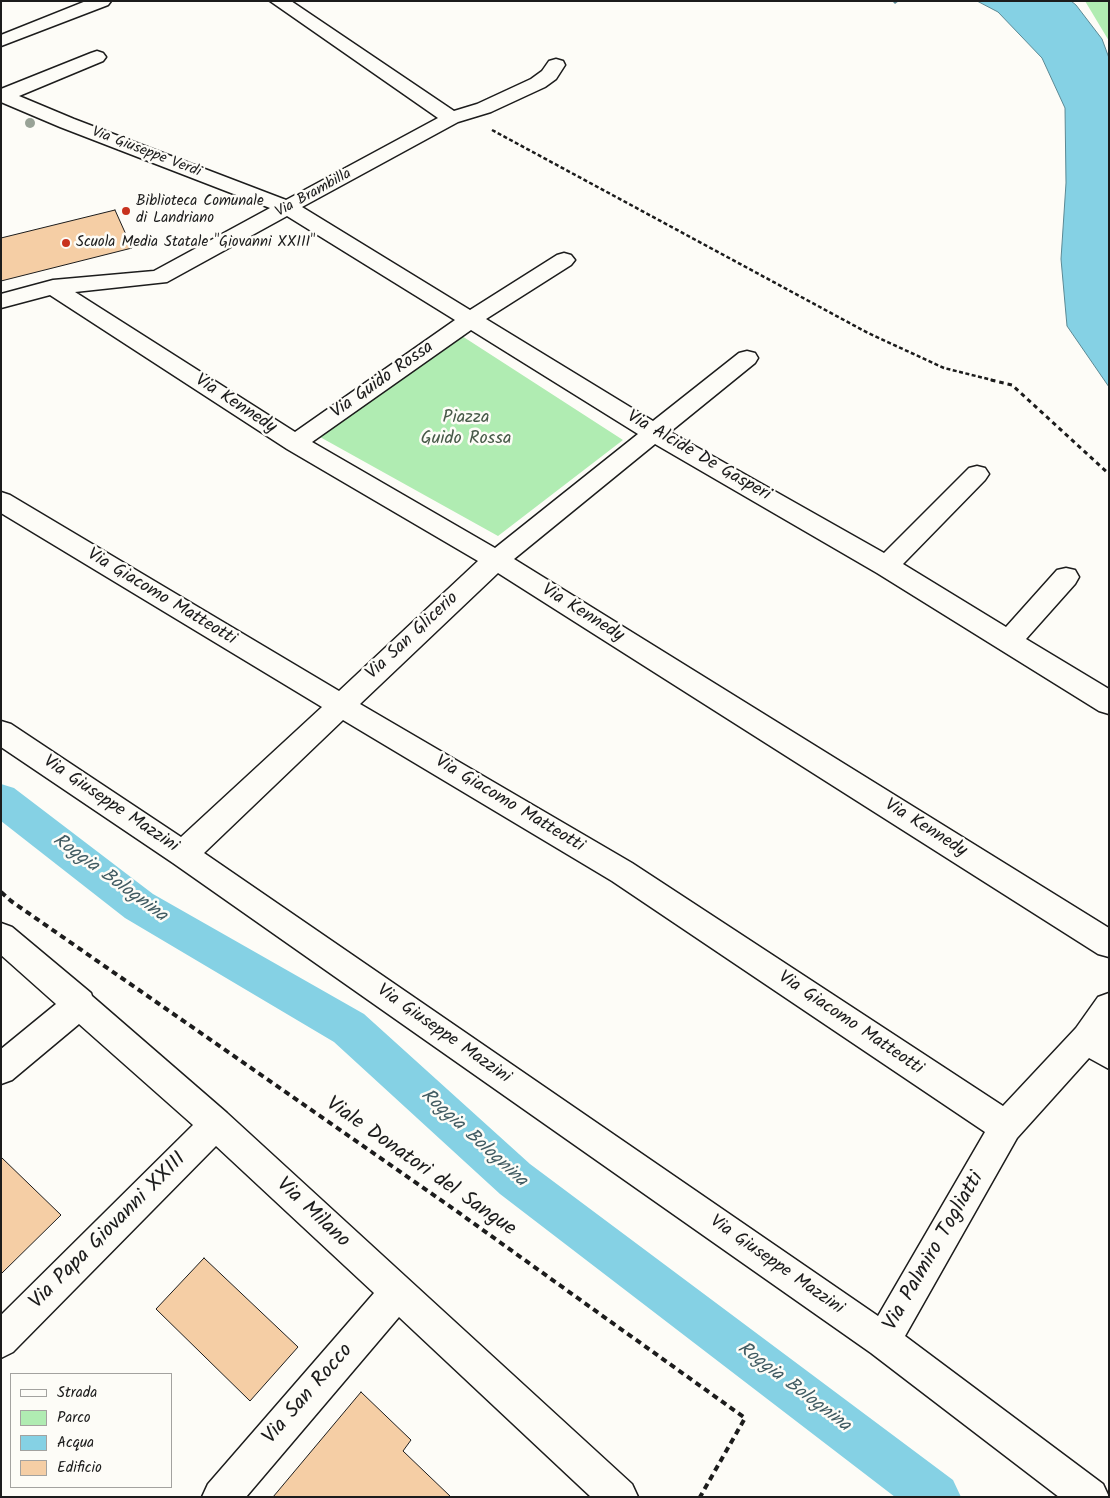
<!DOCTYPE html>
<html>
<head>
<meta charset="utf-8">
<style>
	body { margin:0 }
	#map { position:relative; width:1110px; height:1498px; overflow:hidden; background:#fdfcf7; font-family:Kalam,sans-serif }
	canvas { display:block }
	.frame { position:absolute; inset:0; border:2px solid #1c1c1c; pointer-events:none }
	.legend { position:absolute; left:10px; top:1373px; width:162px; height:115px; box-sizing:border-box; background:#fdfcf7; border:1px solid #a3a29f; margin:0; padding:6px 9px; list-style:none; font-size:15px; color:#1c1c1c }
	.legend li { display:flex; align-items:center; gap:10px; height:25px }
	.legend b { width:25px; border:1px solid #a3a29f }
</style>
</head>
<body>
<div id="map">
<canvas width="1110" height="1498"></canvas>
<div class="frame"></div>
<ul class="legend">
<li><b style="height:6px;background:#fdfcf7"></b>Strada</li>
<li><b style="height:14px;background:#b0ecb2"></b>Parco</li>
<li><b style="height:14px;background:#85d1e4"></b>Acqua</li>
<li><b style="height:14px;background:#f5cea5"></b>Edificio</li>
</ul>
</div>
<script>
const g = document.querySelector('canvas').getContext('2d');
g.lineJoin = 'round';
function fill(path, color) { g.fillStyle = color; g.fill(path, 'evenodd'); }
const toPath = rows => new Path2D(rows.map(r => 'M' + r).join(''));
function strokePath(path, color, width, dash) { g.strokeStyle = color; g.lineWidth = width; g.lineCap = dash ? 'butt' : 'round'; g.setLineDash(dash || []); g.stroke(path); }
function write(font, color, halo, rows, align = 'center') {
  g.font = font + ' Kalam,sans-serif'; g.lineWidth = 5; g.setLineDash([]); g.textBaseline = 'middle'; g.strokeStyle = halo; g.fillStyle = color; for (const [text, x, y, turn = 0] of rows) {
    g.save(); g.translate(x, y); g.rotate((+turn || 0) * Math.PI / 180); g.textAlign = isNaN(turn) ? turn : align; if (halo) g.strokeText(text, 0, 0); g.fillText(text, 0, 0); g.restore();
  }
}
const green = toPath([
	[1085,1,1109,1,1109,41],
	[462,336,623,440,498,536,320,437]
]);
const water = toPath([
	[977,1,1071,1,1076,5,1102,39,1109,58,1109,387,1067,326,1061,259,1066,183,1065,108,1042,58,998,12,977,1]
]);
const stream = toPath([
	[892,1,899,1,895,4,892,1]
]);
const canal = toPath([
	[1,784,14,788,153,894,364,1014,530,1164,953,1480,961,1497,895,1497,500,1194,334,1042,125,918,1,821,1,784]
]);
const building = toPath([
	[115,210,132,248,1,281,1,238,115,210],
	[1,1157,61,1215,1,1274,1,1157],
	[204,1258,298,1347,250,1401,156,1309,204,1258],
	[361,1392,411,1440,403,1451,451,1497,273,1497,361,1392]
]);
const pathFar2 = toPath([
	[492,130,868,333,944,368,996,381]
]);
const pathFar1 = toPath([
	[991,380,1012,385,1109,474]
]);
const path = toPath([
	[1,892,11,901,448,1205,745,1418,700,1497]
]);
const minor = toPath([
	[86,1,111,1,108,5,1,46,1,35,86,1],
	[270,1,291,1,454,111,477,104,531,79,542,71,549,61,556,59,563,61,565,65,556,79,545,87,491,112,458,122,302,207,470,310,557,255,564,253,571,255,575,260,571,265,486,319,653,421,739,353,747,351,755,353,758,358,755,363,670,432,884,553,969,468,977,466,985,468,989,474,985,480,903,564,1006,627,1057,570,1066,568,1075,570,1079,577,1075,584,1026,639,1109,689,1109,714,1099,711,877,573,655,444,514,559,1109,928,1109,957,1098,954,498,573,360,704,632,863,1003,1106,1076,1028,1098,997,1109,993,1109,1069,1089,1058,1017,1138,905,1336,1103,1484,1109,1497,1059,1497,871,1353,173,863,1,747,1,721,11,724,181,837,322,707,1,513,1,492,10,495,339,691,478,561,287,449,50,295,1,308,1,294,53,280,154,271,270,208,60,127,1,102,1,89,91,53,97,51,103,53,106,57,103,61,19,96,74,119,286,200,438,118,270,1],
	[287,216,455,320,295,432,75,292,167,282,287,216],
	[471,330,638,434,495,548,312,442,471,330],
	[343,720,612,881,985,1132,878,1316,204,853,343,720],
	[1,923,12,927,91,993,92,996,227,1113,632,1484,638,1497,591,1497,399,1317,246,1497,202,1497,208,1484,374,1293,216,1146,13,1352,1,1358,1,1315,193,1125,79,1024,12,1080,1,1084,1,1049,56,1004,1,955,1,923]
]);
const trees = [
	[30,123]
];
const markers = [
	[126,211,5,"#c8321e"],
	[66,243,5,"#c8321e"]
];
const farStreetnames = [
	["Via Giuseppe Verdi",146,153,21],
	["Via Brambilla",314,194,-29]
];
const farPoinames = [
	["Biblioteca Comunale",136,202],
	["di Landriano",136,219],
	["Scuola Media Statale \"Giovanni XXIII\"",76,243]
];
const streetNames = [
	["Via Guido Rossa",383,381,-35],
	["Via Kennedy",235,405,33],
	["Via Alcide De Gasperi",698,457,30],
	["Via Giacomo Matteotti",161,598,31],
	["Via Kennedy",582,614,32],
	["Via San Glicerio",413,637,-43],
	["Via Giuseppe Mazzini",110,805,34],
	["Via Giacomo Matteotti",509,805,31],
	["Via Kennedy",925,829,32],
	["Via Giacomo Matteotti",850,1024,34],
	["Via Giuseppe Mazzini",443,1035,35],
	["Via Giuseppe Mazzini",776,1266,35]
];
const parkNames = [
	["Piazza",466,419],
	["Guido Rossa",466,440]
];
const waterNames = [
	["Roggia Bolognina",109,879,36],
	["Roggia Bolognina",473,1139,42],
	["Roggia Bolognina",793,1388,37]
];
const nearStreetnames = [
	["Viale Donatori del Sangue",420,1168,35],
	["Via Milano",312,1214,43],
	["Via Papa Giovanni XXIII",109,1232,-45],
	["Via Palmiro Togliatti",935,1252,-60],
	["Via San Rocco",309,1395,-49]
];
fill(green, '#b0ecb2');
fill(water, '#85d1e4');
strokePath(water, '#5b8994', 1);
fill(stream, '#5b8994');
fill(canal, '#85d1e4');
fill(building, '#f5cea5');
strokePath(building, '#1c1c1c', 1);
strokePath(minor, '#1c1c1c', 3);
strokePath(pathFar2, '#1c1c1c', 2.5, [4, 2.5]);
strokePath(pathFar1, '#1c1c1c', 3, [4.5, 4]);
strokePath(path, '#1c1c1c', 4, [6, 4.5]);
fill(minor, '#fdfcf7');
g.fillStyle = '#99a397';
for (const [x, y] of trees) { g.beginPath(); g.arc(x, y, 5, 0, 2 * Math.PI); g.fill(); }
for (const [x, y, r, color] of markers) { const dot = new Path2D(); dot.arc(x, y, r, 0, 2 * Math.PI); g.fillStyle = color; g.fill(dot); strokePath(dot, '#fdfcf7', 2); }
write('15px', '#1c1c1c', '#fdfcf7', farStreetnames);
write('15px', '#1c1c1c', '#fdfcf7', farPoinames, 'left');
write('18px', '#1c1c1c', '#fdfcf7', streetNames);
write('18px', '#485a49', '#fdfcf7', parkNames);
write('italic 19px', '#415b62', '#fdfcf7', waterNames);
write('21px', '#1c1c1c', '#fdfcf7', nearStreetnames);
</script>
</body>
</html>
